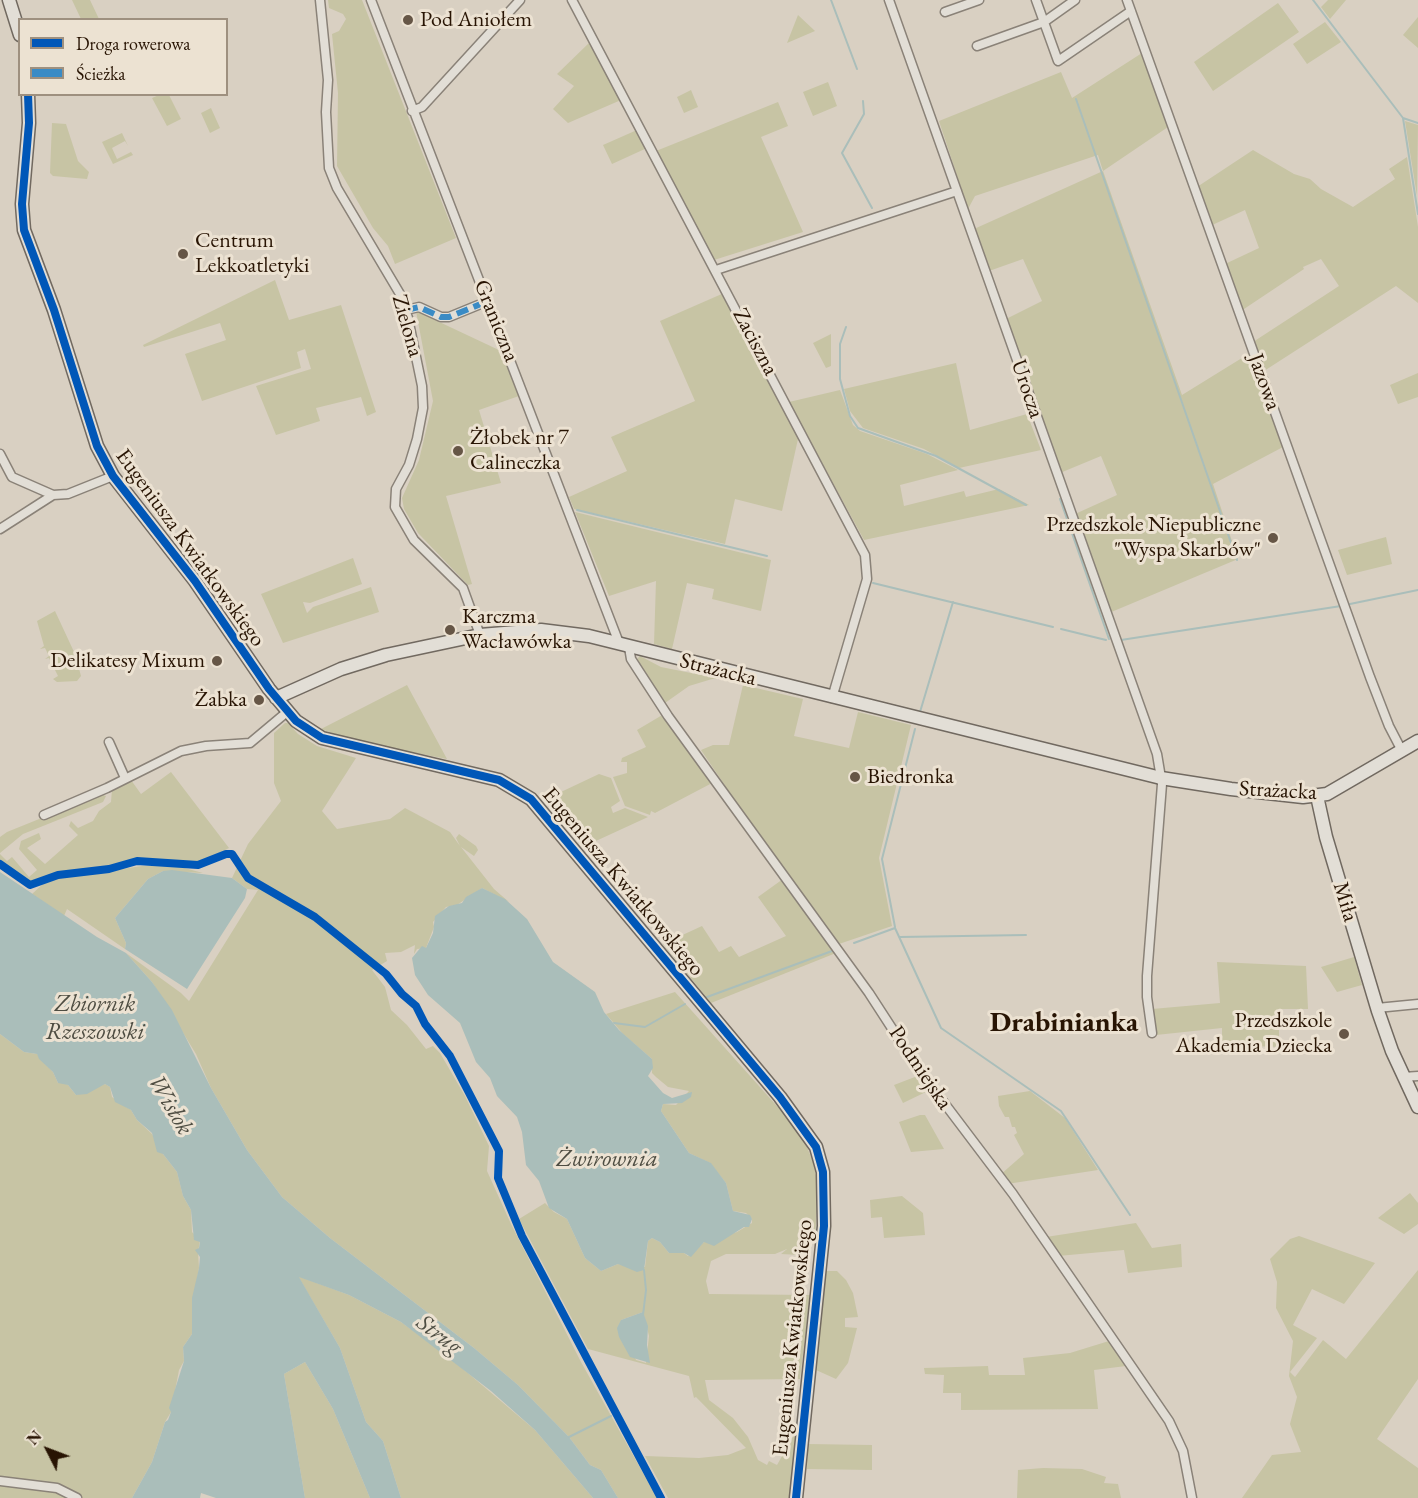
<!DOCTYPE html>
<html>
<head>
<meta charset="utf-8">
<style>
	body { margin:0 }
	#map { position:relative; width:1418px; height:1498px; overflow:hidden; background:#d9d0c2; font-family:"EB Garamond",serif }
	canvas { display:block }
	.legend { position:absolute; left:18px; top:18px; width:210px; height:78px; box-sizing:border-box; background:#ece2d2; border:2px solid #9e907f; margin:0; padding:8px 10px; list-style:none; font-size:18px; color:#281403 }
	.legend li { display:flex; align-items:center; gap:12px; height:30px }
	.legend b { width:30px; border:2px solid #9e907f }
	.north { position:absolute; left:18px; top:1420px; width:60px; height:60px; -webkit-text-stroke:4px #ece2d2; paint-order:stroke; rotate:312deg; font-size:16px; font-weight:700; line-height:24px; text-align:center; color:#281403 }
	.north::after { content:''; display:block; margin:auto; width:21px; height:27px; background:#281403; clip-path:polygon(50% 0,100% 100%,50% 72%,0 100%) }
</style>
</head>
<body>
<div id="map">
<canvas width="1418" height="1498"></canvas>
<ul class="legend">
<li><b style="height:8px;background:#0057b8"></b>Droga rowerowa</li>
<li><b style="height:8px;background:#3a8bc5"></b>Ścieżka</li>
</ul>
<div class="north">N</div>
</div>
<script>
const g = document.querySelector('canvas').getContext('2d');
g.lineJoin = 'round';
function fill(path, color) { g.fillStyle = color; g.fill(path, 'evenodd'); }
const toPath = rows => new Path2D(rows.map(r => 'M' + r).join(''));
function strokePath(path, color, width, dash) { g.strokeStyle = color; g.lineWidth = width; g.lineCap = dash ? 'butt' : 'round'; g.setLineDash(dash || []); g.stroke(path); }
function write(font, color, halo, rows, align = 'center') {
  g.font = font + ' "EB Garamond",serif'; g.lineWidth = 6; g.setLineDash([]); g.textBaseline = 'middle'; g.strokeStyle = halo; g.fillStyle = color; for (const [text, x, y, turn = 0] of rows) {
    g.save(); g.translate(x, y); g.rotate((+turn || 0) * Math.PI / 180); g.textAlign = isNaN(turn) ? turn : align; if (halo) g.strokeText(text, 0, 0); g.fillText(text, 0, 0); g.restore();
  }
}
const green = toPath([
	[72,0,90,0,99,19,81,19],
	[328,0,362,0,456,238,395,264,388,246,373,228,337,166,338,93,332,34,339,31,346,19,343,14,329,8],
	[1328,0,1346,0,1330,19,1321,7],
	[1278,3,1299,32,1213,91,1194,62],
	[798,15,815,31,787,43],
	[1418,17,1418,48,1403,35],
	[1325,22,1341,42,1307,64,1293,44],
	[589,43,591,43,621,100,568,123,553,109,574,86,557,74],
	[1142,53,1168,127,1103,171,1182,395,1250,353,1283,447,1213,484,1238,559,1109,613,1075,514,1117,495,1101,456,1060,473,1006,319,1042,301,1023,259,989,271,974,229,1103,171,1098,155,975,196,968,209,939,121,1061,72,1072,98],
	[828,82,837,106,813,116,803,92],
	[691,90,698,107,684,113,677,97],
	[159,95,169,95,181,119,167,126,152,98],
	[778,102,788,126,761,137,803,232,714,260,656,151],
	[211,108,220,128,210,133,201,113],
	[1405,121,1418,125,1417,196],
	[52,123,66,124,78,161,89,172,87,179,53,176,50,173],
	[637,130,647,148,612,164,603,145],
	[122,133,128,146,125,141,112,148,117,159,131,152,133,155,113,164,102,142],
	[1253,150,1294,174,1310,179,1321,189,1353,207,1395,179,1389,169,1407,157,1418,227,1418,303,1396,286,1264,371,1253,342,1339,286,1321,259,1303,267,1304,269,1241,311,1225,264,1259,248,1245,210,1210,226,1197,187],
	[275,280,289,320,341,305,376,412,367,416,361,397,316,408,320,421,276,435,256,386,311,369,305,349,297,352,301,368,202,401,185,354,226,340,220,323,144,347,143,345],
	[724,293,802,438,798,439,782,511,735,499,725,544,574,509,569,497,627,471,611,437,695,401,660,321],
	[416,311,501,351,519,396,479,410,501,483,446,496,472,584,468,585,418,533,404,509,402,498,419,460,433,401],
	[831,334,831,366,826,368,813,343],
	[956,363,970,430,1027,414,1041,450,959,468,924,449,863,428,850,411,844,389],
	[1418,373,1418,397,1398,404,1390,385],
	[840,390,853,425,860,431,927,454,958,470,900,485,904,506,964,491,966,497,999,489,1029,505,864,540,789,402],
	[575,512,771,560,761,611,712,599,714,589,687,583,672,649,654,644,656,581,609,596],
	[1386,537,1392,564,1347,575,1338,550],
	[353,558,362,584,310,603,303,602,307,613,313,607,371,587,379,612,283,643,261,594],
	[55,611,75,654,81,676,77,681,57,682,53,679,58,676,54,668,49,669,53,666,49,658,45,659,49,656,45,648,40,649,44,646,37,621],
	[640,656,661,667,721,679,712,679,689,686,665,703,637,659],
	[407,685,447,759,355,741,321,729],
	[743,685,803,699,794,736,849,748,858,712,911,725,879,858,892,926,836,945,722,786,726,787,701,750,713,745,729,745],
	[664,714,714,782,655,813,651,811,650,815,625,806,613,777,627,773,627,762,621,762,622,758,646,747,637,730],
	[285,723,288,723,298,734,317,746,356,758,322,811,337,829,390,819,405,808,450,832,460,846,456,838,459,834,476,846,478,850,474,856,461,847,494,889,509,902,482,888,479,890,457,905,446,907,433,922,434,927,426,948,417,949,414,954,415,945,401,952,385,953,387,961,372,970,385,987,391,1010,407,1025,426,1049,433,1046,440,1053,465,1096,489,1146,487,1171,511,1224,581,1362,657,1498,618,1498,601,1470,590,1465,569,1437,518,1385,474,1348,330,1238,282,1197,247,1150,211,1088,196,1054,152,982,126,953,181,993,189,1001,258,890,247,889,232,878,248,844,281,801,274,783,274,733],
	[171,772,229,848,199,863,141,859,109,867,61,872,31,883,0,862,0,854,7,861,12,857,29,877,37,870,19,849,21,841,39,833,41,839,27,848,45,864,78,835,69,826,71,821,78,828,93,821,99,811,111,802,112,789,131,780,141,794],
	[599,774,611,778,620,801,611,807,613,813,625,808,648,817,585,846,561,816,544,800],
	[101,794,106,796,103,802,23,834,0,853,0,837,7,832],
	[142,866,177,866,203,873,163,871,148,879,115,918,126,943,125,949,67,909,64,916,32,894,44,883,54,879],
	[783,879,836,953,711,1003,663,944,702,926,719,952,731,946,739,957,786,936,758,897],
	[1354,957,1362,985,1337,992,1321,967],
	[1217,962,1306,966,1308,1009,1279,1009,1279,1047,1222,1045,1222,1028,1156,1035,1152,1009,1220,1003],
	[675,992,784,1114,807,1147,813,1162,818,1185,815,1240,800,1243,800,1255,781,1254,787,1249,775,1254,726,1254,711,1261,706,1281,709,1294,810,1295,800,1379,705,1380,709,1400,733,1418,748,1437,758,1460,767,1465,769,1461,777,1465,794,1435,797,1437,789,1498,668,1498,645,1456,699,1458,728,1455,746,1448,696,1397,694,1398,689,1376,588,1349,519,1219,545,1203,554,1212,567,1219,585,1258,601,1271,618,1264,645,1267,648,1241,652,1238,660,1242,669,1253,684,1253,688,1256,704,1242,737,1232,752,1223,752,1219,746,1213,733,1211,726,1183,710,1163,689,1153,661,1111,663,1104,676,1105,689,1091,668,1087,656,1077,652,1073,652,1059,623,1034,606,1014],
	[643,1312,649,1336,646,1363,636,1360,621,1320],
	[0,1034,24,1052,37,1054,53,1072,58,1083,62,1082,68,1085,76,1095,105,1084,110,1087,112,1097,131,1110,137,1120,152,1134,163,1154,177,1172,183,1196,191,1210,192,1232,200,1241,198,1252,199,1268,192,1309,192,1334,183,1347,184,1361,179,1370,171,1412,165,1422,152,1462,132,1498,0,1498],
	[920,1075,930,1090,903,1103,894,1085],
	[1030,1091,1065,1118,1098,1170,1007,1184,1000,1175,1024,1154,1014,1135,1017,1133,1015,1127,1012,1127,1009,1117,1005,1117,999,1106,998,1096],
	[920,1115,925,1115,944,1149,911,1152,899,1122],
	[1410,1193,1418,1203,1418,1224,1404,1234,1378,1218],
	[902,1196,923,1213,925,1235,884,1238,882,1217,871,1218,870,1200],
	[1136,1223,1152,1248,1181,1244,1182,1267,1128,1273,1124,1250,1058,1256,1046,1237],
	[1299,1236,1375,1263,1344,1304,1312,1289,1293,1325,1317,1338,1290,1372,1295,1377,1323,1340,1346,1359,1418,1270,1418,1379,1377,1439,1418,1468,1418,1498,1242,1498,1272,1455,1301,1452,1290,1424,1297,1397,1289,1376,1293,1341,1276,1308,1277,1282,1270,1259,1290,1239],
	[825,1271,837,1271,846,1280,853,1293,858,1317,845,1318,845,1327,857,1328,848,1363,836,1379,816,1370],
	[298,1276,349,1295,401,1322,449,1357,535,1430,593,1498,401,1498,383,1441,366,1422,340,1348],
	[1109,1341,1126,1366,1094,1370,1098,1409,961,1410,961,1393,943,1393,944,1375,925,1374,924,1368,988,1366,989,1375,1025,1375,1023,1358,1070,1353],
	[305,1362,333,1409,370,1498,305,1498,284,1374],
	[808,1444,872,1445,872,1470,807,1469],
	[1043,1468,1082,1469,1106,1477,1104,1483,1118,1484,1121,1498,1017,1498,1018,1470]
]);
const water = toPath([
	[172,870,232,878,247,889,245,898,187,989,125,949,126,943,115,918,148,879,163,871],
	[0,872,97,937,126,953,152,982,172,1010,211,1088,247,1150,282,1197,330,1238,474,1348,518,1385,569,1437,590,1465,601,1470,618,1498,593,1498,535,1430,491,1391,401,1322,349,1295,299,1277,340,1348,366,1422,383,1441,401,1498,370,1498,333,1409,305,1362,284,1374,305,1498,216,1498,201,1493,200,1498,132,1498,152,1462,165,1422,168,1420,171,1412,169,1408,184,1361,183,1347,192,1334,192,1298,199,1268,200,1257,195,1250,199,1248,200,1242,194,1240,191,1210,183,1196,177,1172,163,1154,157,1152,152,1133,137,1120,131,1110,115,1102,110,1087,105,1084,87,1094,76,1095,68,1085,58,1083,53,1072,39,1059,37,1054,24,1052,0,1034],
	[482,888,505,899,527,919,553,962,595,992,604,1012,619,1030,652,1059,653,1068,648,1076,663,1093,672,1098,692,1092,691,1097,682,1103,663,1104,661,1111,689,1153,711,1163,726,1183,733,1211,750,1215,752,1219,749,1227,744,1227,714,1246,704,1242,691,1257,684,1253,669,1253,660,1242,652,1238,648,1241,644,1270,637,1272,618,1264,601,1271,585,1258,567,1219,549,1208,539,1181,526,1165,522,1132,517,1117,497,1096,490,1078,476,1062,460,1023,428,995,415,975,412,958,422,946,426,948,433,933,435,916,449,906,462,903,466,897],
	[643,1312,648,1326,647,1345,650,1363,630,1357,619,1337,617,1328,621,1320]
]);
const stream = toPath([
	[831,0,857,69],
	[1313,0,1403,118,1418,123],
	[1076,99,1237,560],
	[863,101,864,114,842,153,872,208],
	[1403,118,1418,214],
	[846,327,840,344,840,379,850,416,858,428,936,456,1026,505],
	[1060,499,1109,639],
	[577,510,767,556],
	[873,583,1053,627],
	[1350,604,1418,590],
	[1061,629,1106,640],
	[1121,640,1341,606],
	[920,712,953,602],
	[895,927,882,859,915,729],
	[900,937,1026,935],
	[854,943,895,928,941,1028,1061,1111,1130,1215],
	[707,997,832,951],
	[614,1023,645,1027,685,1004],
	[643,1315,646,1290,644,1270],
	[569,1437,611,1416]
]);
const street = toPath([
	[320,0,328,80,326,112,329,168,337,188,400,294,408,318,422,386,423,408,417,439,409,465,396,489,395,507,414,540,463,588,480,635],
	[371,0,619,643],
	[572,0,865,555,867,579,832,698],
	[889,0,1157,754,1162,784,1147,976,1147,997,1152,1033],
	[1036,0,1058,61,1131,11],
	[1127,0,1370,677,1389,726,1402,751],
	[945,12,979,0],
	[977,46,1044,22,1075,0],
	[412,111,422,107,520,0],
	[716,270,957,191],
	[406,310,419,307,441,317,449,317,488,301],
	[0,454,12,477,53,495],
	[0,529,53,495,68,494,113,476],
	[629,647,631,659,668,716,869,993,917,1067,1013,1194,1169,1421,1183,1451,1192,1498],
	[109,742,125,778],
	[44,815,107,788,181,751,206,746,250,743,287,712],
	[1377,1008,1418,1004],
	[1403,1077,1418,1076],
	[0,1481,57,1488,77,1498]
]);
const secondary = toPath([
	[9,0,20,35],
	[28,94,29,123,22,204,24,230,54,310,97,446,113,476,195,581,269,689,296,721,322,738,499,780,531,799,780,1097,816,1147,823,1172,824,1226,796,1498],
	[276,698,341,669,386,655,480,635,541,630,589,636,1161,778,1231,789,1303,797,1327,794,1418,741],
	[1317,796,1326,837,1378,1011,1392,1051,1418,1107]
]);
const quiet = toPath([
	[406,310,419,307,441,317,449,317,488,301]
]);
const cycleway = toPath([
	[28,94,29,123,22,204,24,230,54,310,97,446,113,476,195,581,269,689,296,721,322,738,499,780,531,799,780,1097,816,1147,823,1172,824,1226,796,1498],
	[0,864,30,885,58,875,109,869,137,861,198,865,226,854,232,854,248,878,315,917,386,974,402,994,416,1006,425,1024,450,1056,499,1151,498,1178,522,1236,661,1498]
]);
const markers = [
	[408,20,6,"#665646"],
	[183,254,6,"#665646"],
	[458,451,6,"#665646"],
	[1273,538,6,"#665646"],
	[450,630,6,"#665646"],
	[217,661,6,"#665646"],
	[259,700,6,"#665646"],
	[855,777,6,"#665646"],
	[1344,1034,6,"#665646"]
];
const poiNames = [
	["Pod Aniołem",420,20],
	["Centrum",195,241],
	["Lekkoatletyki",195,266],
	["Żłobek nr 7",470,438],
	["Calineczka",470,463],
	["Przedszkole Niepubliczne",1261,525,"right"],
	["\"Wyspa Skarbów\"",1261,550,"right"],
	["Karczma",462,617],
	["Wacławówka",462,642],
	["Delikatesy Mixum",205,661,"right"],
	["Żabka",247,700,"right"],
	["Biedronka",867,777],
	["Przedszkole",1332,1021,"right"],
	["Akademia Dziecka",1332,1046,"right"]
];
const streetNames = [
	["Graniczna",496,321,68],
	["Zielona",407,326,74],
	["Zaciszna",755,342,62],
	["Jazowa",1264,382,70],
	["Urocza",1027,389,71],
	["Eugeniusza Kwiatkowskiego",190,548,54],
	["Strażacka",718,670,14],
	["Strażacka",1278,791,3],
	["Eugeniusza Kwiatkowskiego",623,882,50],
	["Miła",1345,902,73],
	["Podmiejska",920,1068,56],
	["Eugeniusza Kwiatkowskiego",793,1338,-84]
];
const waterNames = [
	["Zbiornik",95,1004],
	["Rzeszowski",95,1032],
	["Wisłok",170,1105,60],
	["Żwirownia",607,1159],
	["Strug",439,1335,37]
];
const districtNames = [
	["Drabinianka",1064,1023]
];
fill(green, '#c7c4a4');
fill(water, '#aabeba');
strokePath(stream, '#aabeba', 2);
strokePath(street, '#8a8278', 11);
strokePath(secondary, '#716960', 15);
strokePath(street, '#e2ded6', 8);
strokePath(secondary, '#e2ded6', 12);
strokePath(quiet, '#3a8bc5', 6, [12, 6]);
strokePath(cycleway, '#0057b8', 8);
for (const [x, y, r, color] of markers) { const dot = new Path2D(); dot.arc(x, y, r, 0, 2 * Math.PI); g.fillStyle = color; g.fill(dot); strokePath(dot, '#ece2d2', 2); }
write('22px', '#281403', '#ece2d2', poiNames, 'left');
write('22px', '#281403', '#ece2d2', streetNames);
write('italic 24px', '#4e4d42', '#ece2d2', waterNames);
write('bold 28px', '#281403', '#ece2d2', districtNames);
</script>
</body>
</html>
